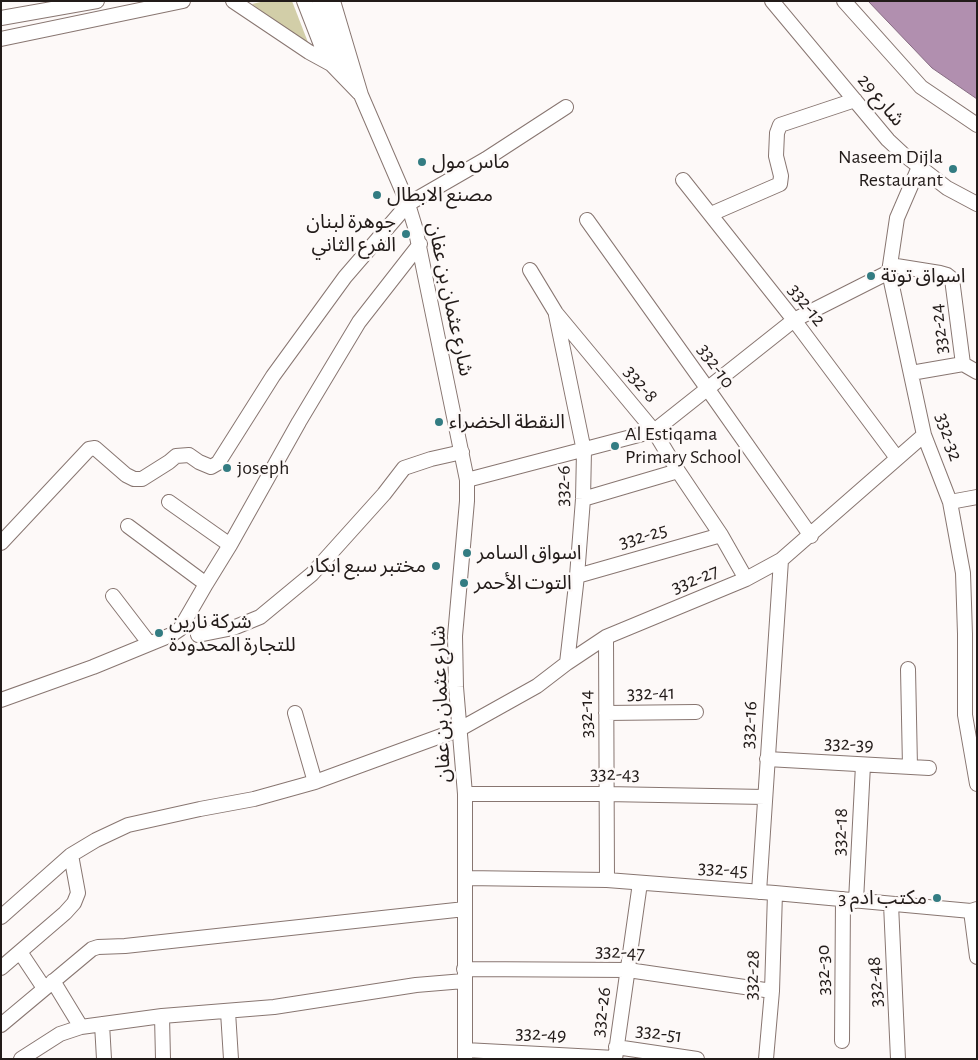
<!DOCTYPE html>
<html>
<head>
<meta charset="utf-8">
<style>
	body { margin:0 }
	#map { position:relative; width:978px; height:1060px; overflow:hidden; background:#fdf9f8; font-family:"Alegreya Sans",sans-serif }
	canvas { display:block }
	.frame { position:absolute; inset:0; border:2px solid #221b19; pointer-events:none }
</style>
</head>
<body>
<div id="map">
<canvas width="978" height="1060"></canvas>
<div class="frame"></div>
</div>
<script>
const g = document.querySelector('canvas').getContext('2d');
g.lineJoin = 'round';
function fill(path, color) { g.fillStyle = color; g.fill(path, 'evenodd'); }
const toPath = rows => new Path2D(rows.map(r => 'M' + r).join(''));
function strokePath(path, color, width, dash) { g.strokeStyle = color; g.lineWidth = width; g.lineCap = dash ? 'butt' : 'round'; g.setLineDash(dash || []); g.stroke(path); }
function write(font, color, halo, rows, align = 'center') {
  g.font = font + ' "Alegreya Sans","Noto Sans Arabic",sans-serif'; g.lineWidth = 5; g.setLineDash([]); g.textBaseline = 'middle'; g.strokeStyle = halo; g.fillStyle = color; for (const [text, x, y, turn = 0] of rows) {
    g.save(); g.translate(x, y); g.rotate((+turn || 0) * Math.PI / 180); g.textAlign = isNaN(turn) ? turn : align; if (halo) g.strokeText(text, 0, 0); g.fillText(text, 0, 0); g.restore();
  }
}
const green = toPath([
	[265,1,292,1,309,45,307,45,252,4]
]);
const water = toPath([
	[868,1,977,1,977,99,932,68,868,1]
]);
const minor = toPath([
	[233,1,309,52,331,64],
	[304,1,323,50,331,64,359,93],
	[319,1,331,35,346,65],
	[333,1,361,95,408,204,415,227,467,480,467,501,455,636,456,687,465,794,465,1059],
	[772,1,888,140,903,154,947,188,977,204],
	[844,1,921,87,977,125],
	[1,18,97,1],
	[1,39,183,1],
	[919,167,897,218,889,272,924,435,950,502,963,573,965,634,965,715,977,784],
	[683,180,794,320,897,458],
	[711,214,780,184,781,176,776,156,777,133,780,125,855,100],
	[587,220,707,388,811,536],
	[890,265,940,273,947,275,952,279,963,364,977,372],
	[530,270,556,313,654,431,678,471,721,535,746,579],
	[556,315,584,451,583,499,577,576,567,663],
	[911,373,963,364],
	[467,480,654,431,794,320,889,272],
	[583,499,678,471],
	[169,502,230,545],
	[950,502,977,497],
	[128,526,206,584],
	[1,543,89,449,95,448,126,475,134,479,142,479,169,462,176,456,189,455,199,462,211,467,218,463,273,376,345,277,408,204,486,159,566,107],
	[577,576,721,535],
	[113,596,149,643],
	[198,635,233,628,260,617,312,574,384,494,404,468,431,459,462,452],
	[606,637,607,880],
	[908,669,910,767],
	[1,700,93,667,171,635,180,629,206,584,230,545,299,422,359,322,420,244],
	[295,713,315,782],
	[606,713,696,712],
	[767,759,929,768],
	[465,794,606,794,765,797],
	[465,878,607,880,775,893,971,911,977,909],
	[759,892,781,560],
	[856,901,863,765],
	[891,904,898,1059],
	[971,911,977,957],
	[1,917,71,855,96,840,128,825,200,809,254,799,315,782,460,729,537,686,567,663,606,637,746,579,781,560,924,435],
	[20,952,44,988],
	[1,968,65,913,74,903,78,893,71,855],
	[464,969,628,970,772,991],
	[53,981,81,1027],
	[228,1012,231,1059],
	[162,1016,163,1059],
	[102,1024,104,1059],
	[1,1025,92,949,98,947,125,946,465,909],
	[842,1041,843,899],
	[616,1047,697,1059],
	[465,1050,615,1058],
	[21,1059,60,1034,81,1027,162,1016,274,1007,416,985,464,981],
	[615,1059,640,883],
	[766,1059,772,991,775,893]
]);
const markers = [
	[422,162,5,"#337c82"],
	[953,169,5,"#337c82"],
	[377,195,5,"#337c82"],
	[406,234,5,"#337c82"],
	[871,276,5,"#337c82"],
	[439,422,5,"#337c82"],
	[615,446,5,"#337c82"],
	[227,468,5,"#337c82"],
	[467,553,5,"#337c82"],
	[436,566,5,"#337c82"],
	[464,583,5,"#337c82"],
	[159,633,5,"#337c82"],
	[937,898,5,"#337c82"]
];
const streetNames = [
	["شارع 29",881,100,50],
	["شارع عثمان بن عفان",450,299,78],
	["332-12",807,305,52],
	["332-24",939,329,-96],
	["332-10",716,366,55],
	["332-8",641,384,50],
	["332-32",949,437,72],
	["332-6",563,486,-88],
	["332-25",643,536,-16],
	["332-27",695,579,-22],
	["332-41",651,693,-1],
	["شارع عثمان بن عفان",441,704,-92],
	["332-14",586,714,-90],
	["332-16",749,725,-86],
	["332-39",849,744,3],
	["332-43",615,774,1],
	["332-18",840,832,-87],
	["332-45",723,869,4],
	["332-47",620,952,3],
	["332-30",823,970,-90],
	["332-28",752,975,-87],
	["332-48",875,982,-93],
	["332-26",601,1012,-82],
	["332-51",659,1033,8],
	["332-49",541,1034,3]
];
const poiNames = [
	["Naseem Dijla",943,157,"right"],
	["Restaurant",943,180,"right"],
	["ماس مول",432,162],
	["مصنع الابطال",387,195],
	["جوهرة لبنان",396,222,"right"],
	["الفرع الثاني",396,245,"right"],
	["اسواق توتة",881,276],
	["النقطة الخضراء",449,422],
	["Al Estiqama",625,434],
	["Primary School",625,457],
	["joseph",237,468],
	["اسواق السامر",477,553],
	["مختبر سبع ابكار",426,566,"right"],
	["التوت الأحمر",474,583],
	["شركة نارين",169,622],
	["للتجارة المحدودة",169,645],
	["مكتب ادم 3",927,898,"right"]
];
fill(green, '#d2cea8');
fill(water, '#b18faf');
strokePath(water, '#866c82', 1);
strokePath(minor, '#887671', 16);
strokePath(minor, '#fff', 14);
for (const [x, y, r, color] of markers) { const dot = new Path2D(); dot.arc(x, y, r, 0, 2 * Math.PI); g.fillStyle = color; g.fill(dot); strokePath(dot, '#fdf9f8', 2); }
write('20px', '#221b19', '#fdf9f8', streetNames);
write('20px', '#221b19', '#fdf9f8', poiNames, 'left');
</script>
</body>
</html>
